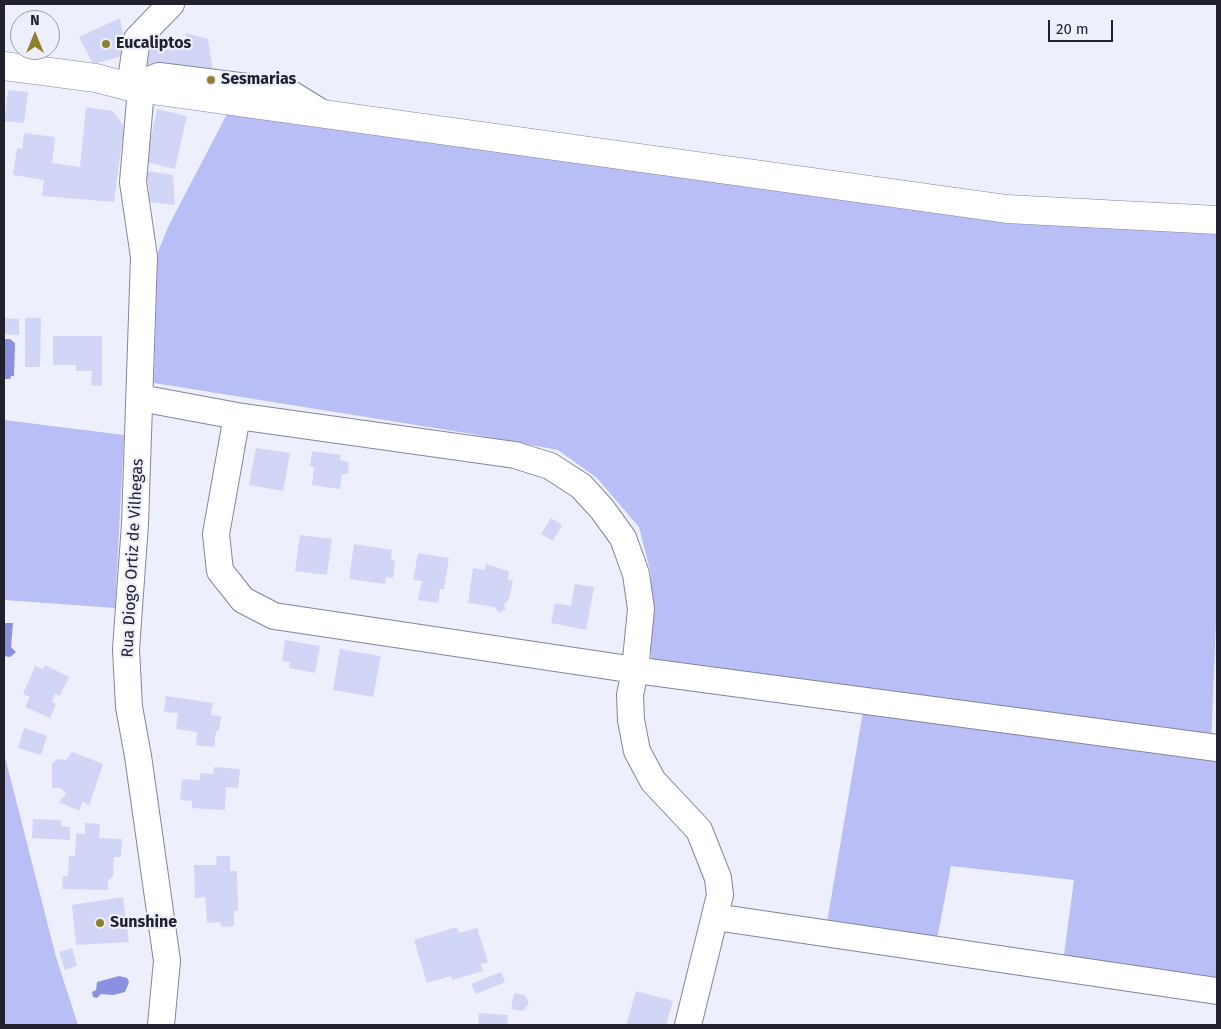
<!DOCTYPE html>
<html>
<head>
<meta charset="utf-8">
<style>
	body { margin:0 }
	#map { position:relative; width:1221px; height:1029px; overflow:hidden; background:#edeffc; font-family:"Fira Sans",sans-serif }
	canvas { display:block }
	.frame { position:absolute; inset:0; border:5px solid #20212d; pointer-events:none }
	.north { position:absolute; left:10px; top:10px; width:50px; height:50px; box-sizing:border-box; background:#edeffc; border:1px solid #9b9da9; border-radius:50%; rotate:0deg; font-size:14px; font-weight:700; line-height:20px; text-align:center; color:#20212d }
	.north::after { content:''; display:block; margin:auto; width:18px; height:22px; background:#8d8129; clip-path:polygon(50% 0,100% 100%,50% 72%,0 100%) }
	.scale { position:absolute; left:1048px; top:20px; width:65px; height:22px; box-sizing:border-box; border:2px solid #20212d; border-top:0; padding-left:6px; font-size:15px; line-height:18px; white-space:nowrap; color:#20212d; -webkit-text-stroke:4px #edeffc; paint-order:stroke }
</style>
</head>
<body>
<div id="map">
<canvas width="1221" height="1029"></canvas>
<div class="frame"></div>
<div class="north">N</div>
<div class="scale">20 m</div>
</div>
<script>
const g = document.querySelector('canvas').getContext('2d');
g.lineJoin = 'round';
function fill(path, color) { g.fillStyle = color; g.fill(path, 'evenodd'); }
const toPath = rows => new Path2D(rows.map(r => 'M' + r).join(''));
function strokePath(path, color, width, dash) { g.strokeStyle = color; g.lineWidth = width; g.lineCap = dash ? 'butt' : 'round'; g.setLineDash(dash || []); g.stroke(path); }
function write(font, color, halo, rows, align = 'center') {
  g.font = font + ' "Fira Sans",sans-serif'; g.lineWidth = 4.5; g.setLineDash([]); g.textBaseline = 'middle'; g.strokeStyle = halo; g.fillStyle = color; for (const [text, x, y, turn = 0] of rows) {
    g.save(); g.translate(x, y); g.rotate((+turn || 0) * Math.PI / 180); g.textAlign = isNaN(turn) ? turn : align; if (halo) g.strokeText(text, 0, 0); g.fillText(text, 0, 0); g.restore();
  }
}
const green = toPath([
	[227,114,1217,229,1217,597,1211,746,1217,746,1217,980,1063,962,1074,880,951,866,936,944,826,928,866,694,651,663,651,574,639,527,597,478,558,450,472,434,154,383,158,252,168,227],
	[4,420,124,435,115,608,4,600],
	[4,753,56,957,78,1025,4,1025]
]);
const water = toPath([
	[10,339,15,343,14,376,11,376,10,379,4,379,4,339],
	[4,623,13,623,11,647,16,652,10,657,4,656],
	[119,976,127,978,129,982,125,992,113,995,101,994,97,998,93,997,92,992,96,990,97,982]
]);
const building = toPath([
	[120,18,127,55,93,64,79,37],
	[186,33,208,39,214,77,141,71,144,40,186,45],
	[8,90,28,92,24,123,4,121],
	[86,107,113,111,124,126,114,202,42,196,44,180,13,175,17,148,22,149,24,133,55,137,52,163,80,167],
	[157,109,187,116,175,169,146,162],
	[147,171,173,175,175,205,150,202],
	[4,318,19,319,19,335,4,334],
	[25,318,41,318,40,367,25,367],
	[53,336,102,336,102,386,91,385,92,371,76,371,76,365,53,365],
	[256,448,290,453,283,491,249,485],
	[312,451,341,455,340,460,349,462,348,474,342,474,340,489,312,485,314,467,310,466],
	[551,518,562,525,553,541,541,534],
	[300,535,332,539,327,575,295,571],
	[354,544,392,550,391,560,395,561,393,578,386,577,385,584,349,579],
	[418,553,449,558,444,589,440,589,438,603,418,600,422,581,413,580],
	[486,564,509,571,508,580,513,581,509,599,504,605,506,609,499,613,495,607,468,603,473,568,485,570],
	[575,584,594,587,586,630,551,623,555,603,571,606],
	[285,640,320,646,315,673,289,668,290,662,282,661],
	[340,649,381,656,373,697,333,690],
	[45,665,69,677,60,696,55,694,52,702,56,704,50,718,25,707,30,697,23,694,35,666,43,669],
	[166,696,213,703,211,715,221,716,219,731,216,731,214,747,196,745,197,732,176,729,178,713,164,712],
	[24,728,47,736,41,755,18,748],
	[72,752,103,764,89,806,83,801,79,811,59,802,66,794,61,788,52,788,52,763,58,759,66,760],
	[214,767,240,769,238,788,226,787,225,810,192,808,192,801,180,800,182,779,200,780,200,773,213,774],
	[33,819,61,820,61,826,70,827,70,840,32,838],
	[85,823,100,824,99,838,122,839,121,857,114,857,113,876,108,881,108,890,62,889,63,876,68,876,69,856,75,856,76,833,85,834],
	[216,856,230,856,230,871,237,871,238,911,234,911,234,926,222,927,220,922,207,923,205,897,195,898,194,865,217,865],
	[123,897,129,942,76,945,72,905],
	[457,927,459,933,477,928,488,962,481,964,483,971,452,980,451,976,427,983,414,940],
	[72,948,77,966,65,970,59,952],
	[501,972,505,982,476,994,471,984],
	[636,991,673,1001,666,1025,626,1025],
	[514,993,525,995,529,1003,523,1011,511,1009],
	[479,1013,508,1015,507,1025,478,1025]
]);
const minor = toPath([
	[130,87,159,76,288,92,322,113],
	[130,87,137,39,171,4],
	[141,89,133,182,144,257,135,524,126,649,129,707,138,756,167,961,161,1025],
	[140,398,237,416,515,455,550,466,581,486,602,509,623,538,636,574,641,609,635,670,630,695,631,720,637,751,653,781,699,830,718,878,720,895,688,1025],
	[237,416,216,534,220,571,243,600,274,616,635,670,1217,748],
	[715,917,1217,991]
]);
const major = toPath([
	[4,66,96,78,130,87,1007,209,1217,220]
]);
const markers = [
	[106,44,5,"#8d8129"],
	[211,80,5,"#8d8129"],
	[100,923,5,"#8d8129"]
];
const poiNames = [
	["Eucaliptos",116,44],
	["Sesmarias",221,80],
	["Sunshine",110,923]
];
const streetNames = [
	["Rua Diogo Ortiz de Vilhegas",133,558,-87]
];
fill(green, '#b9bff6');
fill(water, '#8b90e0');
fill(building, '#d2d6f6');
strokePath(minor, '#8285a2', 28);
strokePath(major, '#8285a2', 29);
strokePath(minor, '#fff', 26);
strokePath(major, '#fff', 28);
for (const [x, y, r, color] of markers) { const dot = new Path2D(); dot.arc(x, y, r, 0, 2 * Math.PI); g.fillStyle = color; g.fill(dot); strokePath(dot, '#edeffc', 2); }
write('bold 16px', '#20212d', '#edeffc', poiNames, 'left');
write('16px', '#20212d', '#edeffc', streetNames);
</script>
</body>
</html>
